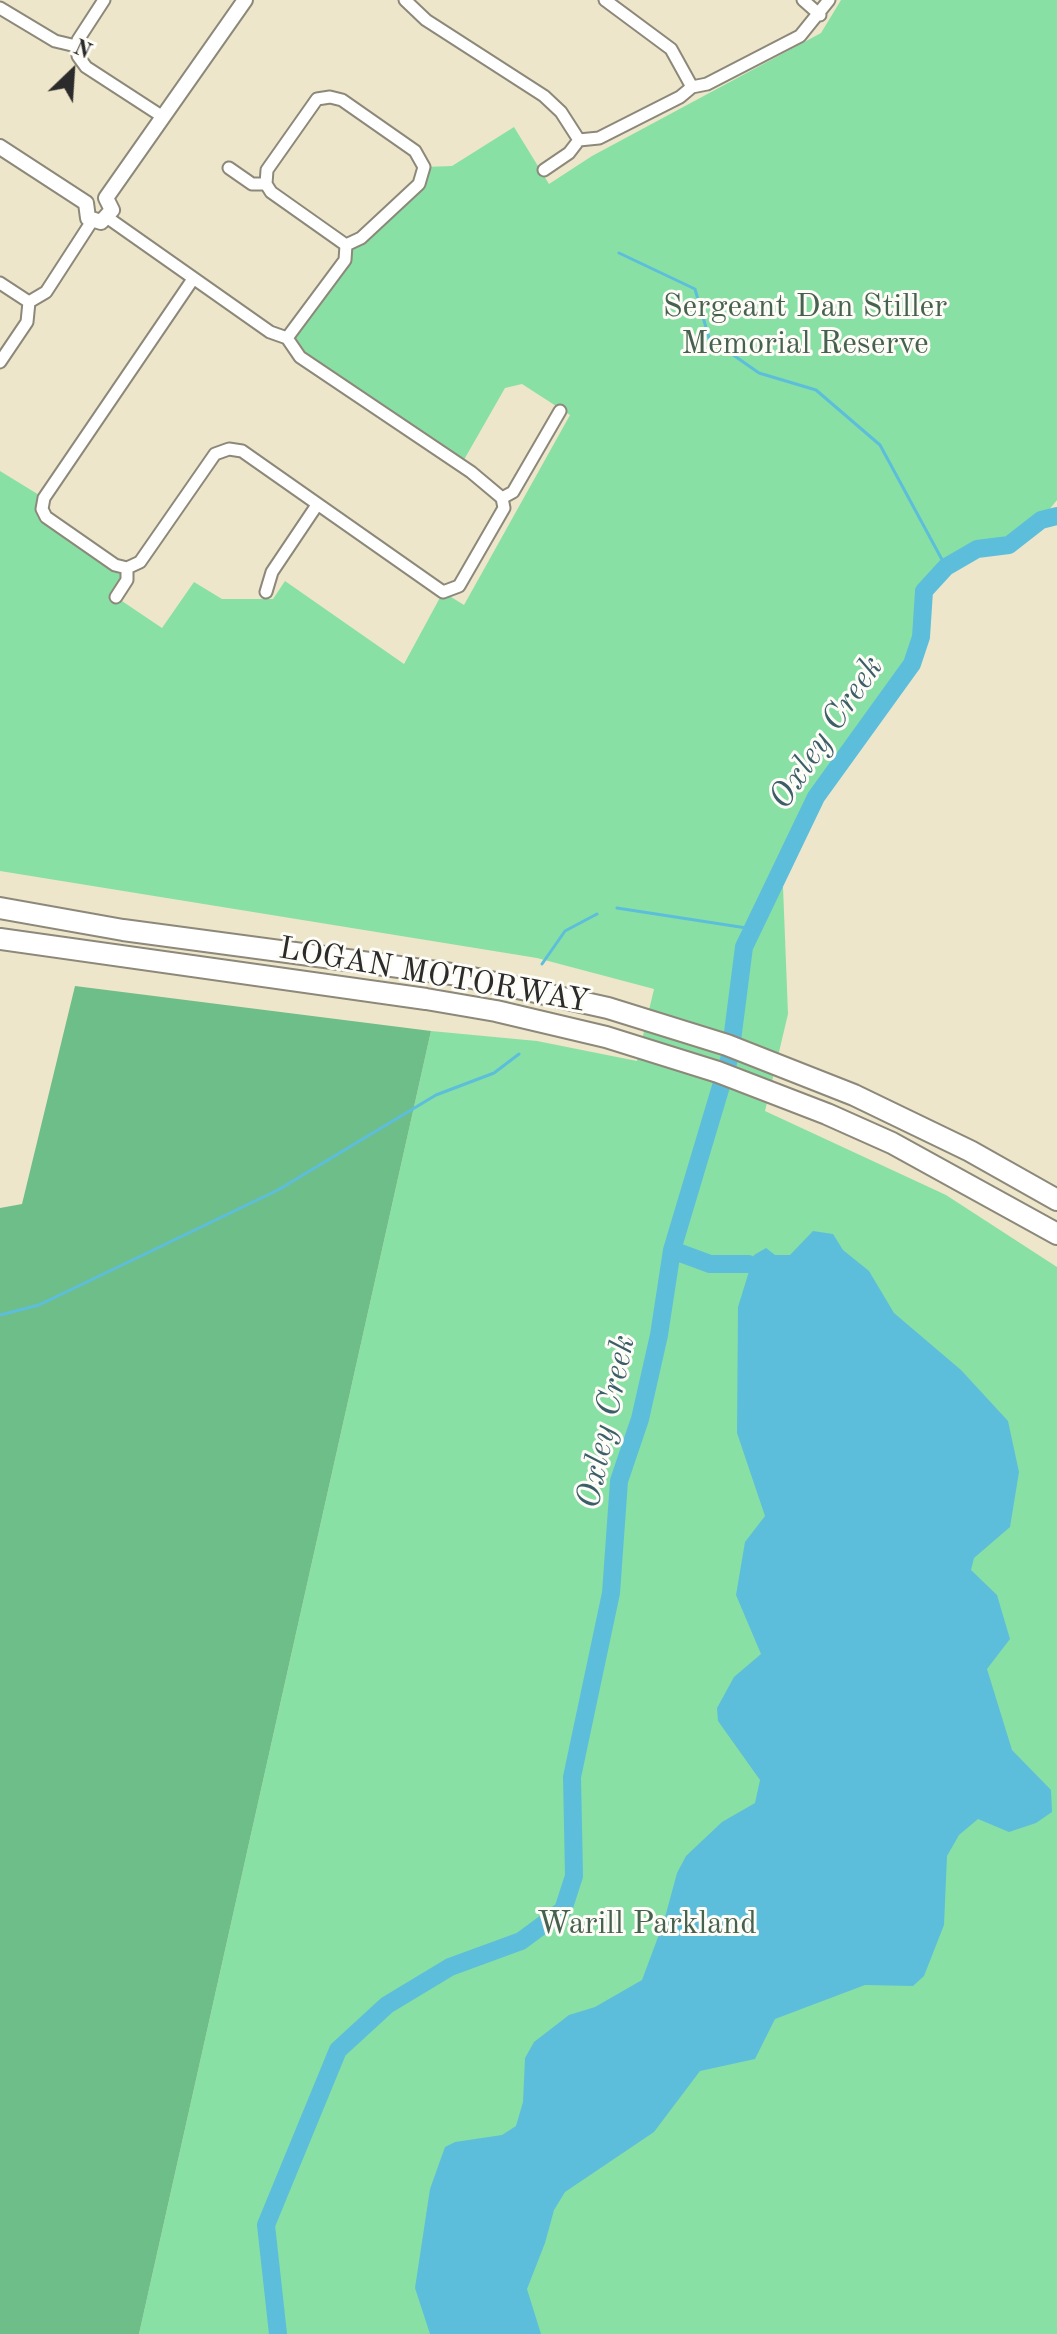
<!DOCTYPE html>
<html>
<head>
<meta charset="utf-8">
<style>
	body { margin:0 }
	#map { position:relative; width:1057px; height:2334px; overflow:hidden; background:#eee6ca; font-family:"Old Standard TT",serif }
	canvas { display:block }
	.north { position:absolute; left:32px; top:32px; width:80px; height:80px; -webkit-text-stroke:6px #fdfcf7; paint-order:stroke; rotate:25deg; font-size:22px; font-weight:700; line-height:32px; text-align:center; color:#2b2b2b }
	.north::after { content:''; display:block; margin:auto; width:28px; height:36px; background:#2b2b2b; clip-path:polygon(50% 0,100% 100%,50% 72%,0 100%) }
</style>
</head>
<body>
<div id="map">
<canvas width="1057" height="2334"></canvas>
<div class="north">N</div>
</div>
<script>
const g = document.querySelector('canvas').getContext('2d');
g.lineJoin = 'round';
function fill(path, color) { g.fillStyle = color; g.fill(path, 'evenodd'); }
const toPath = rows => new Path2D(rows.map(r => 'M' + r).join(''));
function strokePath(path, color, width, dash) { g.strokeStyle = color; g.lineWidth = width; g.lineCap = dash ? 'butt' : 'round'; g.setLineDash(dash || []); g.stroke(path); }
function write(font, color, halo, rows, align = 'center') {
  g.font = font + ' "Old Standard TT",serif'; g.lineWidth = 6; g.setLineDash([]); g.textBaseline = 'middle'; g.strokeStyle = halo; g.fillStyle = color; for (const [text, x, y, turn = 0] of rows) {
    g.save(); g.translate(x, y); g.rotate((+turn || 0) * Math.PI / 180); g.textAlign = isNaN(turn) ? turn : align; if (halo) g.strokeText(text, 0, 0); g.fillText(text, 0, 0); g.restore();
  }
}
const green = toPath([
	[841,0,1057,0,1057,500,1041,520,1009,545,977,549,946,567,924,591,921,637,912,664,816,797,782,861,788,1014,765,1111,946,1195,1057,1267,1057,2334,139,2334,431,1031,537,1041,637,1061,654,989,537,958,0,871,0,471,44,498,42,509,127,568,116,597,162,628,194,582,222,599,273,599,285,581,404,664,443,592,464,605,570,415,522,384,505,388,461,465,300,357,287,338,345,261,346,245,419,184,424,167,452,166,514,127,549,184,592,156,821,33]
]);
const forest = toPath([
	[75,986,431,1031,139,2334,0,2334,0,1208,22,1204]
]);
const water = toPath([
	[813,1231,833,1234,843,1250,869,1271,894,1313,961,1370,1008,1421,1019,1472,1010,1527,974,1558,971,1570,997,1595,1010,1639,987,1669,1012,1750,1051,1790,1052,1812,1036,1823,1009,1832,978,1819,959,1835,947,1856,944,1925,924,1976,913,1986,865,1985,775,2019,755,2059,700,2071,654,2132,565,2192,554,2210,545,2243,527,2289,541,2334,430,2334,415,2288,430,2189,445,2147,455,2142,502,2135,516,2126,523,2102,525,2058,534,2042,569,2015,595,2007,642,1980,664,1921,677,1873,686,1856,722,1822,755,1803,760,1780,718,1721,717,1708,734,1677,761,1654,736,1595,745,1542,765,1516,737,1433,738,1307,754,1255,766,1248,775,1255,790,1255]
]);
const stream = toPath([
	[619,253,695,289,709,338,759,373,816,390,880,445,946,567],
	[617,908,753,929],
	[542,964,565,931,597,914],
	[0,1315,39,1305,278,1190,436,1095,494,1073,519,1054]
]);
const river = toPath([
	[672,1250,710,1264,749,1264],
	[278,2334,266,2225,338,2050,387,2005,450,1967,521,1941,563,1910,574,1876,572,1777,611,1593,619,1481,640,1419,659,1335,672,1250,730,1056,744,947,816,797,912,664,921,637,924,591,946,567,977,549,1009,545,1041,520,1057,516]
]);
const minor = toPath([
	[104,0,78,40,78,56,86,67,163,117],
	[405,0,426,20,544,96,561,112,579,140],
	[605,0,671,49,692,87],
	[803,0,820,15],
	[0,8,55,41,76,46],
	[229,168,252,184,266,184],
	[544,170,569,153,579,140,599,138,680,97,692,87,707,84,800,36,829,0],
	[108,218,270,332,287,338],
	[193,279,44,498,42,509,46,517,115,565,127,568,140,562,215,454,229,449,242,451,443,592,459,586,504,508,502,498],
	[0,283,29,302],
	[287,338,345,260,346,245,361,238,419,184,424,167,415,151,342,100,330,97,317,99,267,170,266,184,271,192,346,245],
	[287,338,300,357,471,472,502,498],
	[0,362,27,322,29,302,46,292,92,221],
	[502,498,513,492,560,411],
	[266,592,272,572,317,505],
	[116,597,127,580,127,568]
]);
const tertiary = toPath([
	[0,147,86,203],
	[106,198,245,0],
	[86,203,88,218,101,222,112,210,106,198]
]);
const motorway = toPath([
	[0,908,123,930,459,975,608,1008,727,1045,854,1095,970,1151,1057,1200],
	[0,939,426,999,496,1011,606,1037,718,1072,827,1114,892,1143,1057,1234]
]);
const parkNames = [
	["Sergeant Dan Stiller",805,308],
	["Memorial Reserve",805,345],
	["Warill Parkland",647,1925]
];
const streetNames = [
	["LOGAN MOTORWAY",434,976,10]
];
const waterNames = [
	["Oxley Creek",827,733,-56],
	["Oxley Creek",607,1422,-78]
];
fill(green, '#89e0a4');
fill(forest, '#6ebe8a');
fill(water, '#5dbedb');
strokePath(stream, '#5dbedb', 3);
strokePath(river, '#5dbedb', 18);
strokePath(minor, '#8c887a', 15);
strokePath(tertiary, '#8c887a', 18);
strokePath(motorway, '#8c887a', 24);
strokePath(minor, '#fff', 11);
strokePath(tertiary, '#fff', 14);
strokePath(motorway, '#fff', 20);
write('32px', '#47614f', '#fdfcf7', parkNames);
write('32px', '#2b2b2b', '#fdfcf7', streetNames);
write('italic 34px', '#3c5e69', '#fdfcf7', waterNames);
</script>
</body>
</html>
